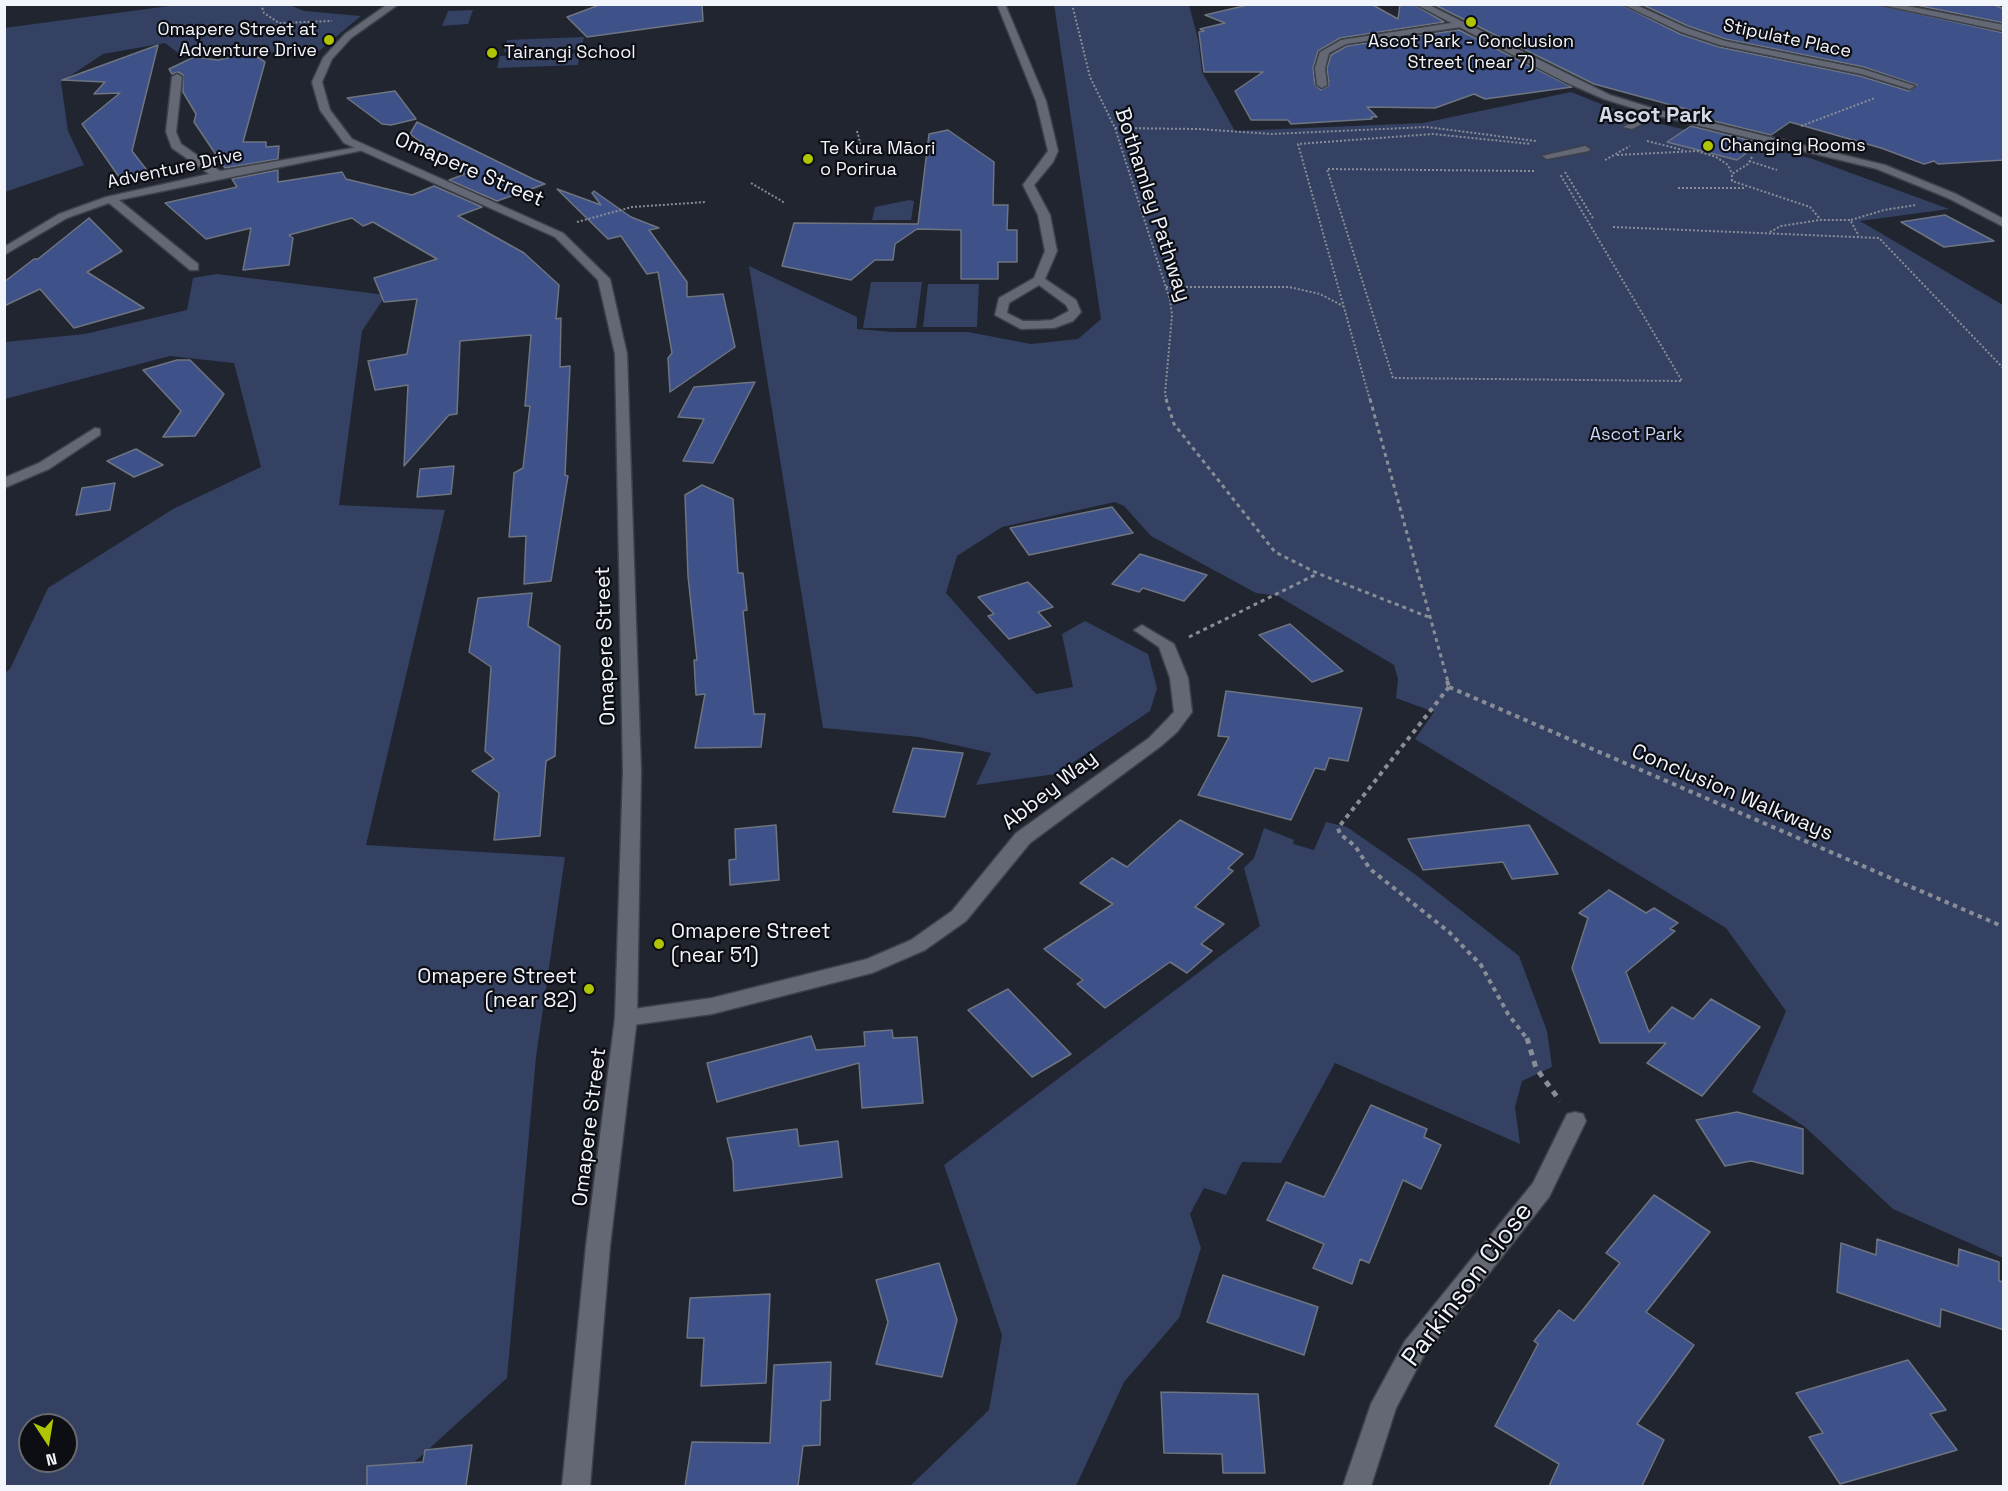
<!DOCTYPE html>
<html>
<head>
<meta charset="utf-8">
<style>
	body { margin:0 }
	#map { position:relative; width:2008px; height:1491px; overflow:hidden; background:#20252f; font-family:"Space Grotesk",sans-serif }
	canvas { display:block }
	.frame { position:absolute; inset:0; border:6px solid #f2f5fc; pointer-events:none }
	.north { position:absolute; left:18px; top:1413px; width:60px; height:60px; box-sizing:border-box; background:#0c0e13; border:2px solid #686a70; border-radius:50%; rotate:168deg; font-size:16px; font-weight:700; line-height:24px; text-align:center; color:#f2f5fc }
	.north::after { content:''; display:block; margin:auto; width:21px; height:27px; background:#afc504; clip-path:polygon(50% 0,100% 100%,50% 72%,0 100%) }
</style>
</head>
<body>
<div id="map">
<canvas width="2008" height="1491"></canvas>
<div class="frame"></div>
<div class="north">N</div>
</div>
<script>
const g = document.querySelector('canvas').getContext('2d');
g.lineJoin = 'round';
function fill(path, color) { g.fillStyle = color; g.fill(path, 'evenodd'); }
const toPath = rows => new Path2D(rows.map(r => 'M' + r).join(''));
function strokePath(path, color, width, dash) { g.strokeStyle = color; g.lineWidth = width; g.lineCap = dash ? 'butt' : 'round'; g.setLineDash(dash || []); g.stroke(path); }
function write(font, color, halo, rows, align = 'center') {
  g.font = font + ' "Space Grotesk",sans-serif'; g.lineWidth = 4.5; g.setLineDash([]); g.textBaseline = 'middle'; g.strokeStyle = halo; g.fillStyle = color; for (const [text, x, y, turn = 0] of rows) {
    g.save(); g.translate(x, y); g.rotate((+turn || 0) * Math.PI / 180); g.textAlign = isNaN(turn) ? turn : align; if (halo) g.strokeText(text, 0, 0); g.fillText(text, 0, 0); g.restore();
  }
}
const green = toPath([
	[184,4,290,5,304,11,361,16,319,51,181,55,165,43,103,54,61,82,68,131,84,165,5,192,4,28],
	[1054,4,1189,5,1198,39,1202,72,1235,131,1423,123,1571,92,1626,114,1669,126,1810,158,1949,209,1860,221,2003,305,2003,1258,1893,1209,1805,1127,1752,1092,1786,1011,1726,928,1415,739,1434,712,1396,698,1398,679,1394,665,1278,596,1256,593,1151,536,1124,506,1115,502,1002,527,957,556,946,593,1036,694,1073,687,1062,634,1085,621,1148,654,1157,688,1150,711,1056,774,976,785,991,753,919,737,823,728,749,266,857,317,857,329,892,332,968,332,1031,344,1078,339,1101,319],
	[473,10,468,24,442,26,448,11],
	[584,37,581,49,504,52,507,40],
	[580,53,578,65,497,68,500,56],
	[909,200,914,201,911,220,872,220,875,207],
	[217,274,386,295,362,331,339,505,445,510,366,845,565,857,536,1057,507,1378,388,1486,5,1486,5,673,10,669,48,588,173,509,261,467,234,363,170,356,5,399,5,342,85,334,187,310,193,278],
	[30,1425,66,1425,66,1461,30,1461],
	[871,282,922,282,916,328,863,328],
	[928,284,979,284,977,327,923,327],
	[1326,822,1347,827,1416,875,1519,956,1547,1031,1552,1067,1522,1081,1515,1107,1520,1144,1335,1063,1281,1163,1242,1162,1226,1195,1204,1188,1190,1214,1201,1248,1179,1318,1124,1382,1076,1486,910,1486,989,1410,1002,1335,944,1165,1260,926,1244,868,1254,858,1264,828,1294,840,1293,844,1314,850]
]);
const building = toPath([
	[602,4,702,4,703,21,587,37,567,17,602,4],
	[1252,4,1371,4,1398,19,1400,4,1413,4,1444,22,1340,38,1318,51,1313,68,1315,85,1321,90,1329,85,1327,68,1331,55,1347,46,1459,30,1572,87,1485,99,1474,94,1435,108,1367,107,1377,117,1371,117,1372,119,1291,124,1288,120,1251,120,1235,91,1263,72,1204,72,1199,32,1204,31,1200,29,1225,23,1205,15,1252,4],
	[1433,4,1620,4,1680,34,1719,47,1860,76,1909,91,1917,85,1864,67,1726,39,1688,26,1641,4,1875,4,2004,33,2004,160,1938,164,1934,161,1924,164,1881,148,1790,122,1771,135,1702,118,1708,115,1594,84,1433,4],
	[1911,4,1992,4,2004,9,2004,23,1911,4],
	[158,45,132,151,149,173,125,178,124,184,82,124,120,93,94,94,105,82,62,80,158,45],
	[251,53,265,62,243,142,266,142,266,147,279,146,278,159,225,168,194,122,196,114,183,92,183,75,178,72,172,74,169,69,194,57,218,60,251,53],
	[395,91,416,119,391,125,382,124,347,98,395,91],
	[417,122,533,179,545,184,497,201,449,180,465,174,410,134,417,122],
	[1691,126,1760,143,1737,160,1667,142,1691,126],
	[948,130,994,162,993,205,1008,205,1007,230,1017,230,1017,262,998,262,998,279,961,279,961,230,917,229,895,244,893,260,875,260,851,280,782,266,794,223,918,224,929,134,948,130],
	[278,170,278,182,342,172,346,179,412,195,434,186,482,207,458,216,524,253,559,285,556,319,561,318,560,367,570,366,565,475,568,476,551,581,524,584,526,536,509,537,514,473,523,468,530,406,525,406,531,335,460,341,457,414,449,415,404,466,408,385,375,390,368,361,407,354,417,299,384,302,374,278,437,259,373,222,363,226,352,218,289,235,293,238,289,265,243,270,251,228,206,239,165,203,237,187,232,179,278,170],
	[557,189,601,205,592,193,594,191,631,217,659,228,649,230,687,282,687,297,723,294,735,347,670,392,668,358,672,353,658,272,647,274,621,236,608,239,557,189],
	[1945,215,1994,241,1944,247,1901,222,1945,215],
	[89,218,122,251,87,272,144,308,74,328,40,289,4,306,4,282,34,259,38,259,89,218],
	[177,360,190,360,224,394,195,436,163,437,181,411,143,370,177,360],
	[755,382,713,463,683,461,704,419,678,417,694,387,755,382],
	[136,449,163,465,134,477,107,461,136,449],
	[454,466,451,494,417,497,420,469,454,466],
	[115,483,110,510,76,515,82,488,115,483],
	[702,485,733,499,738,573,743,573,747,610,743,611,754,714,765,714,761,747,695,748,705,694,696,695,694,660,697,660,688,576,685,495,702,485],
	[1112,507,1133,533,1029,555,1010,528,1112,507],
	[1140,554,1207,575,1184,601,1143,588,1139,592,1112,584,1140,554],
	[1028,582,1053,607,1038,612,1051,626,1009,639,988,616,994,614,978,597,1028,582],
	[532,593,528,626,560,646,555,756,546,761,540,836,494,840,499,793,472,771,494,759,485,751,491,667,469,652,478,598,532,593],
	[1290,624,1343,671,1312,682,1259,635,1290,624],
	[1226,691,1362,708,1348,761,1329,758,1325,770,1315,768,1291,820,1198,795,1229,737,1218,736,1226,691],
	[913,748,963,753,945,817,893,812,913,748],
	[1180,820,1243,854,1228,868,1233,871,1195,907,1224,924,1201,944,1212,951,1187,973,1170,962,1105,1008,1077,984,1083,980,1044,949,1113,904,1080,883,1112,858,1127,867,1180,820],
	[776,825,779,880,730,885,729,860,736,859,735,829,776,825],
	[1529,825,1558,874,1512,879,1503,862,1423,870,1408,839,1529,825],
	[1609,890,1646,913,1654,908,1678,923,1670,929,1675,931,1626,972,1649,1032,1672,1007,1693,1019,1711,999,1760,1027,1702,1096,1647,1063,1666,1043,1600,1043,1572,968,1588,918,1579,913,1609,890],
	[1008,989,1071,1054,1032,1077,968,1010,1008,989],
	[892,1030,893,1038,917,1037,923,1103,862,1108,859,1063,717,1102,707,1063,811,1036,816,1050,865,1046,864,1032,892,1030],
	[1371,1105,1427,1129,1424,1137,1441,1145,1421,1189,1403,1180,1369,1263,1360,1259,1352,1284,1313,1268,1324,1244,1267,1220,1286,1182,1324,1197,1371,1105],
	[1737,1112,1803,1129,1803,1174,1751,1161,1725,1166,1696,1120,1737,1112],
	[797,1129,799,1146,838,1141,842,1177,734,1191,733,1162,727,1138,797,1129],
	[1654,1195,1710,1232,1646,1312,1694,1345,1637,1424,1664,1440,1642,1486,1549,1486,1559,1464,1495,1426,1538,1344,1534,1341,1559,1310,1574,1321,1620,1263,1606,1253,1654,1195],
	[1877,1239,1958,1266,1959,1249,1999,1262,1999,1281,2004,1282,2004,1330,1941,1309,1940,1327,1837,1292,1841,1243,1876,1255,1877,1239],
	[939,1263,957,1320,942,1377,876,1364,888,1322,876,1280,939,1263],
	[1223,1275,1318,1307,1304,1355,1207,1322,1223,1275],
	[770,1294,766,1383,701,1386,704,1338,687,1338,690,1298,770,1294],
	[1908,1360,1946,1410,1930,1414,1957,1450,1840,1484,1809,1437,1823,1433,1796,1393,1908,1360],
	[831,1362,830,1400,821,1401,820,1445,803,1446,798,1486,685,1486,692,1442,770,1443,774,1365,831,1362],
	[1161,1392,1258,1394,1265,1473,1223,1473,1222,1454,1164,1453,1161,1392],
	[472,1445,466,1486,367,1486,367,1466,423,1462,425,1450,472,1445]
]);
const pathFar3 = toPath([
	[261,4,264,13,279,23,332,21],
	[1072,4,1090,77,1115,128,1170,300,1172,315,1165,394,1167,400],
	[1801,126,1875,98],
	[1115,128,1198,129,1272,134,1427,127,1536,141],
	[857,131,863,153],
	[1647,141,1683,150],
	[851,146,862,151],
	[1617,155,1697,151,1716,157,1728,165,1732,174],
	[1752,157,1748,164,1732,174,1732,181,1810,207,1821,220,1850,220,1859,236],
	[1605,160,1630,146],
	[1749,161,1777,170],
	[1534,171,1327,169,1393,378,1682,381,1560,174],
	[1565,172,1594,220],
	[751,183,785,203],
	[1678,188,1744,188],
	[1851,220,1884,210,1916,205],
	[577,222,632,207,706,202],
	[1613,227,1879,238,2004,369],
	[1770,232,1781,226,1820,220],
	[1166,287,1289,287,1320,294,1343,306],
	[1370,400,1298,144,1433,134,1531,144]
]);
const pathFar2 = toPath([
	[1166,399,1174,424,1275,552,1317,573,1431,618],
	[1370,399,1448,682],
	[1189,637,1317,574]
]);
const pathFar1 = toPath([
	[1447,681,1449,687],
	[1449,687,2004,927],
	[1449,687,1338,828,1340,834,1355,846,1370,869,1449,932,1481,965,1508,1014,1528,1040]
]);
const path = toPath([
	[1527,1038,1536,1068,1560,1101]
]);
const lane = toPath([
	[997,4,1005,4,1046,101,1058,151,1053,162,1034,185,1050,215,1057,251,1045,279,1076,300,1081,312,1073,321,1054,328,1021,329,995,315,999,298,1034,278,1045,251,1038,215,1023,185,1048,151,1036,101,997,4],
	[1039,285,1066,305,1069,311,1052,320,1037,321,1023,321,1007,313,1009,303,1039,285],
	[1655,111,1664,113,1632,129,1623,127,1655,111],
	[1585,146,1590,149,1589,151,1547,159,1542,156,1585,146]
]);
const street = toPath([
	[1622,4,1634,4,1687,28,1725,41,1863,69,1915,86,1910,89,1861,74,1720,45,1681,32,1622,4],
	[1877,4,1897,4,2004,25,2004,31,1877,4],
	[1458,22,1462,25,1461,27,1346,44,1329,53,1325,68,1327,85,1322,88,1317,85,1315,68,1320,52,1341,40,1458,22],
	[177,74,182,77,176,132,181,144,220,171,364,146,369,149,119,200,198,264,198,270,190,270,109,203,67,218,4,255,4,247,59,214,106,197,209,174,172,148,166,132,172,77,177,74],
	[95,428,100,429,100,435,49,469,4,488,4,478,39,463,95,428],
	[1142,625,1174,644,1188,678,1192,712,1177,732,1161,746,1030,843,966,921,925,950,872,973,712,1014,626,1026,618,1024,615,1018,618,1012,626,1010,712,998,867,959,911,940,952,911,1016,833,1149,738,1174,712,1170,678,1159,647,1134,630,1142,625],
	[1575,1112,1583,1114,1586,1121,1549,1197,1423,1357,1396,1408,1371,1486,1343,1486,1371,1404,1405,1341,1533,1183,1567,1114,1575,1112]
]);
const secondary = toPath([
	[388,4,399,4,351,38,332,59,322,82,330,110,352,139,563,233,610,279,627,354,641,771,637,1018,610,1246,590,1486,562,1486,586,1246,615,1018,623,771,615,354,598,280,555,237,344,143,320,110,312,82,323,58,345,34,388,4],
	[1415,4,1427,4,1610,95,1662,111,1885,165,1956,194,2004,219,2004,227,1948,198,1877,169,1655,115,1604,99,1565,82,1415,4]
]);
const markers = [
	[1471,22,6,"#afc504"],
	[329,40,6,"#afc504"],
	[492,53,6,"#afc504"],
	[1708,146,6,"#afc504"],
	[808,159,6,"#afc504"],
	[659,944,6,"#afc504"],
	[589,989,6,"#afc504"]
];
const farPoinames = [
	["Omapere Street at",317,30,"right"],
	["Adventure Drive",317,51,"right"],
	["Ascot Park - Conclusion",1471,42,"center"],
	["Street (near 7)",1471,63,"center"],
	["Tairangi School",504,53],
	["Changing Rooms",1720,146],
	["Te Kura Māori",820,149],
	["o Porirua",820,170]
];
const farStreetnames = [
	["Stipulate Place",1787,39,12],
	["Adventure Drive",175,169,-12]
];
const farParknames = [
	["Ascot Park",1636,435]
];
const streetNames = [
	["Omapere Street",469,170,23],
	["Bothamley Pathway",1152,205,72],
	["Omapere Street",606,646,-92],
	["Abbey Way",1050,791,-38],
	["Conclusion Walkways",1732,793,23],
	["Omapere Street",590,1127,-83]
];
const poiNames = [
	["Omapere Street",671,932],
	["(near 51)",671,956],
	["Omapere Street",577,977,"right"],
	["(near 82)",577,1001,"right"]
];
const farDistrictnames = [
	["Ascot Park",1656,116]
];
const nearStreetnames = [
	["Parkinson Close",1468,1285,-53]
];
fill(green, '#344163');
fill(building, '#3e5289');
strokePath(building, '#6e7480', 1.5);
strokePath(lane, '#3d4149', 3);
strokePath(street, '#3d4149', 3);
strokePath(secondary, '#3d4149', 3);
strokePath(pathFar3, '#898d96', 2, [2, 2]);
strokePath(pathFar2, '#898d96', 3, [4, 4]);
strokePath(pathFar1, '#898d96', 4, [4.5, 4.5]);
strokePath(path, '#898d96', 5, [6, 6]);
fill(lane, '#636874');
fill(street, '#636874');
fill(secondary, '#636874');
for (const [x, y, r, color] of markers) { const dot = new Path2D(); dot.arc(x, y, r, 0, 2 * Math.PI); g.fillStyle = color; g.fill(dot); strokePath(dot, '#0c0e13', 2); }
write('18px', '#f2f5fc', '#0c0e13', farPoinames, 'left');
write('18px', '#f2f5fc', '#0c0e13', farStreetnames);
write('18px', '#c7d5f6', '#0c0e13', farParknames);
write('21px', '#f2f5fc', '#0c0e13', streetNames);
write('21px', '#f2f5fc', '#0c0e13', poiNames, 'left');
write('bold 22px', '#d4dae8', '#0c0e13', farDistrictnames);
write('26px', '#f2f5fc', '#0c0e13', nearStreetnames);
</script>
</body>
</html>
